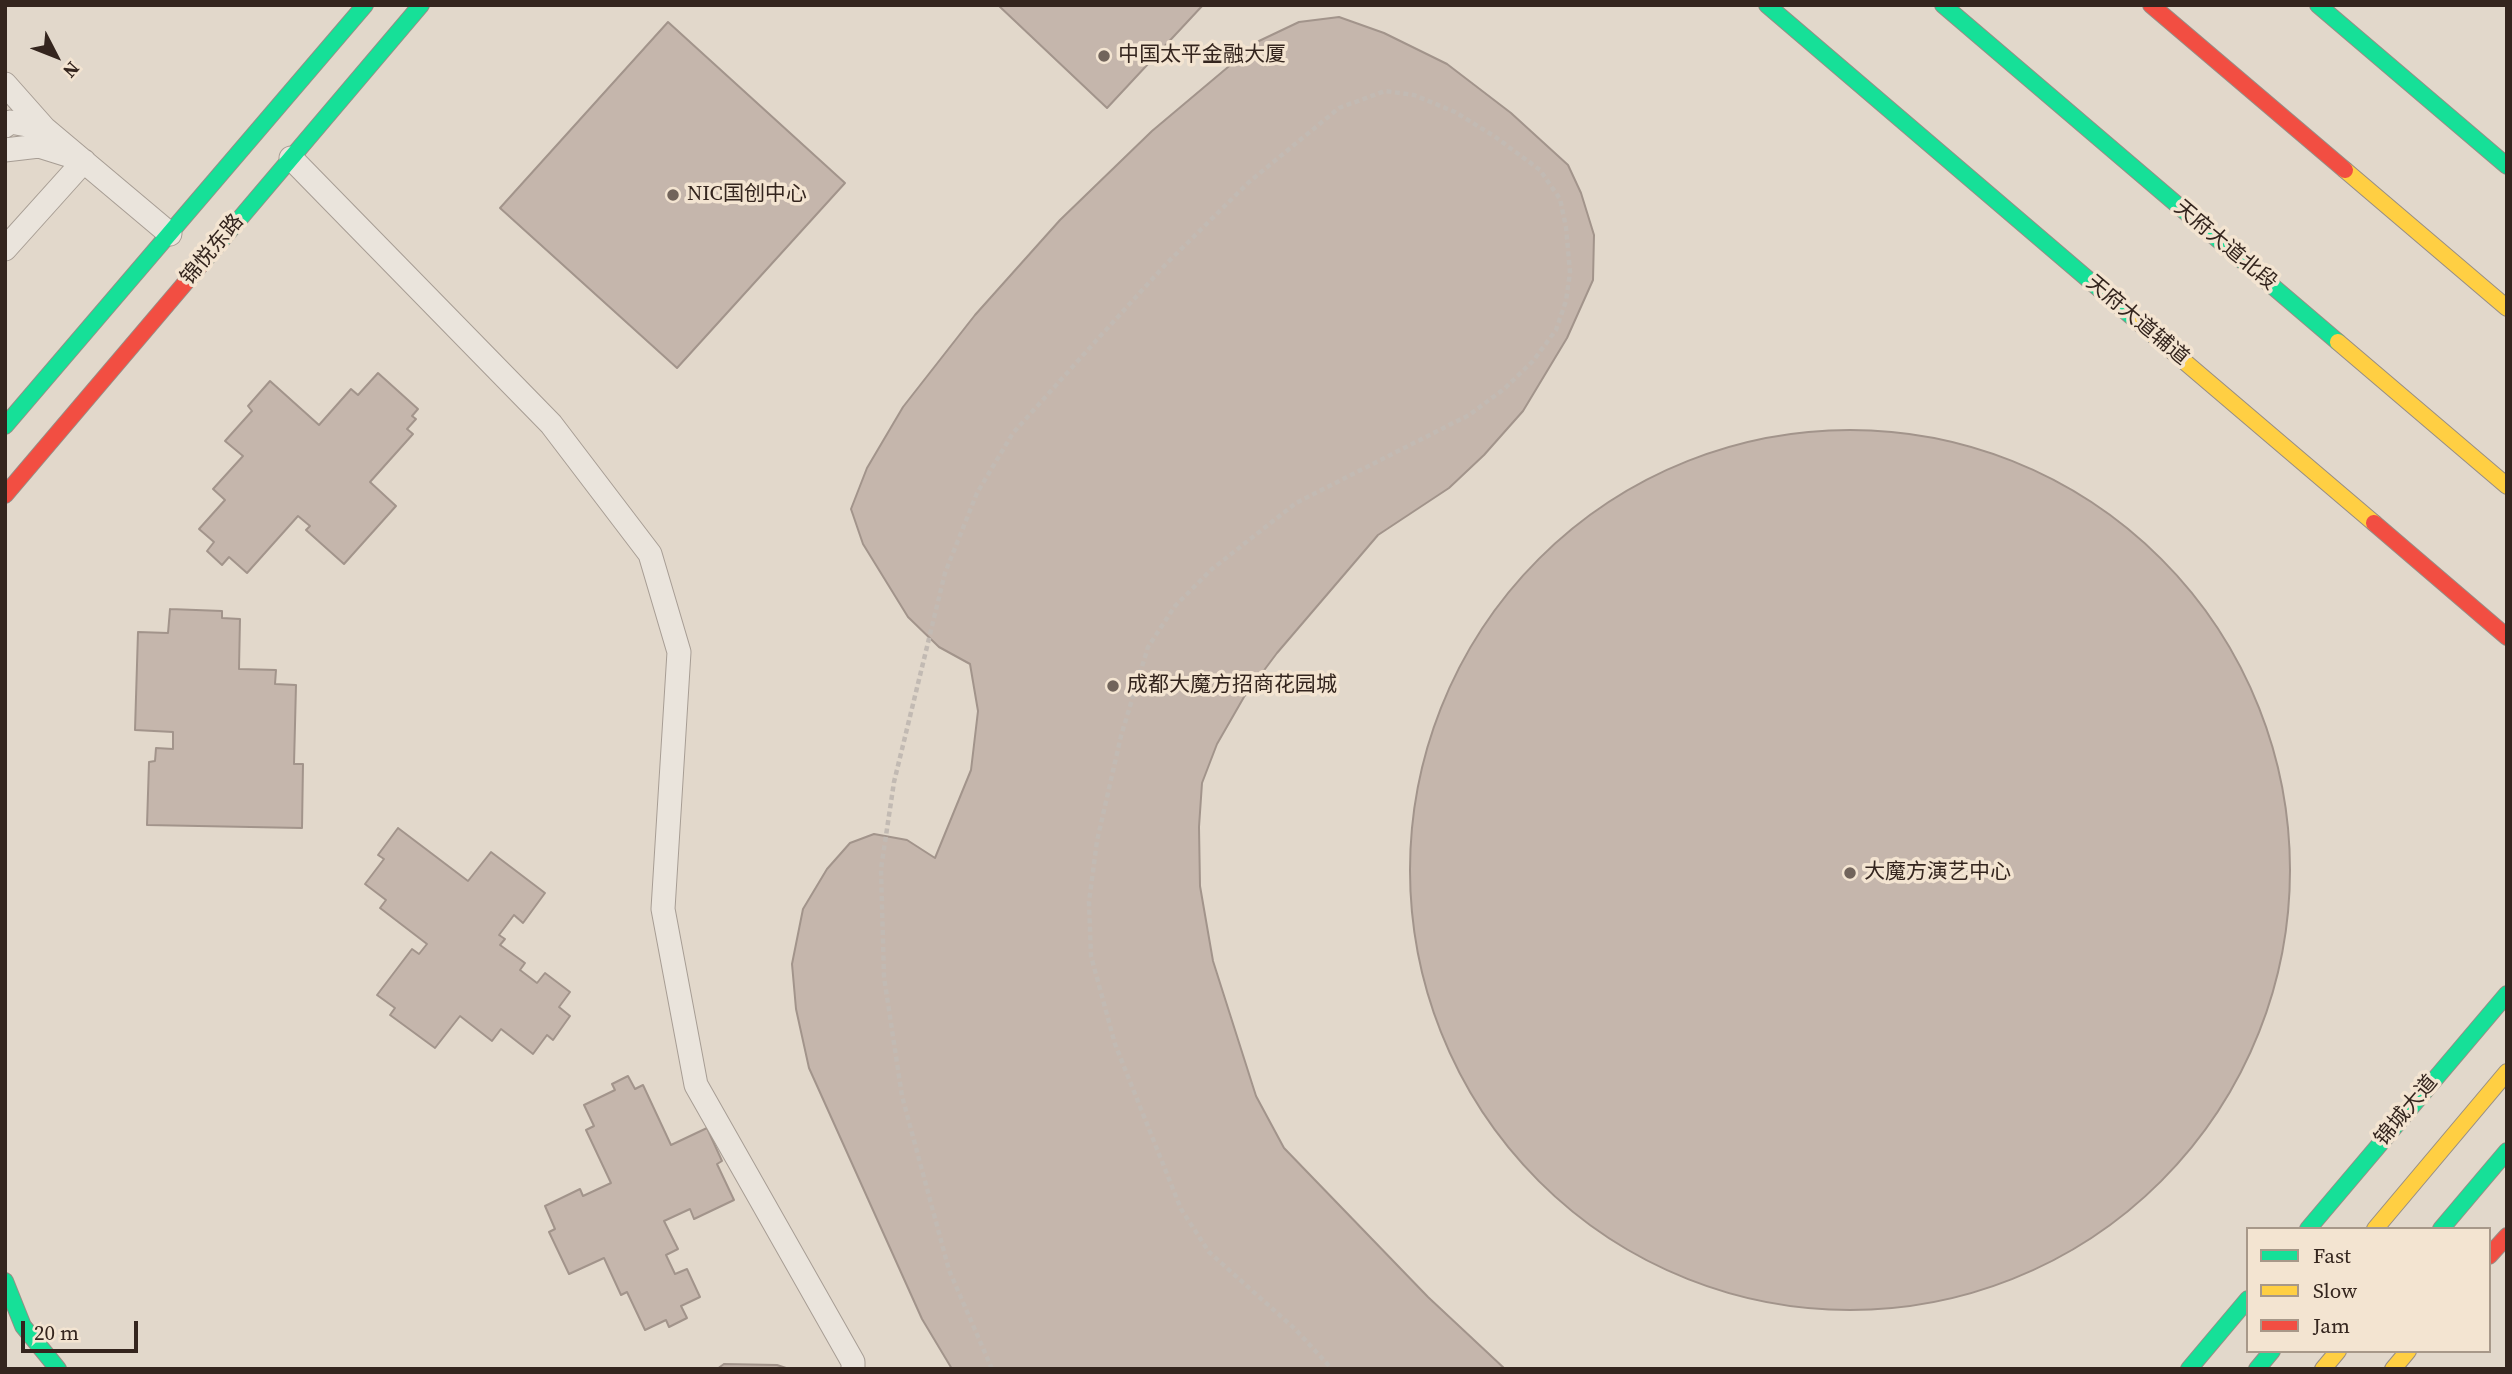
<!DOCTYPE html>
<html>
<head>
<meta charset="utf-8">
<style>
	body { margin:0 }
	#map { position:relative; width:2512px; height:1374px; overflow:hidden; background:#e2d8cb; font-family:"Source Serif 4",serif }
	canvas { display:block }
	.frame { position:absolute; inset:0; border:7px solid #34251e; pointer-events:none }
	.legend { position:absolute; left:2246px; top:1227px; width:245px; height:126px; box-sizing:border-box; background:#f3e4d1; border:2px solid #a79889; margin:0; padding:9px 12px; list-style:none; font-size:21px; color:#34251e }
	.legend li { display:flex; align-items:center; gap:14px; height:35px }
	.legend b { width:35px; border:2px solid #a79889 }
	.north { position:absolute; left:21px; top:21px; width:70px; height:70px; -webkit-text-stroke:5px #f3e4d1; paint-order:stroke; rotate:132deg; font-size:19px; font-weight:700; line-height:28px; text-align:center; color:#34251e }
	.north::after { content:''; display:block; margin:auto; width:24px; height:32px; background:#34251e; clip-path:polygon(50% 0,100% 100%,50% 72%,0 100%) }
	.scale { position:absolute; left:21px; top:1321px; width:117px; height:32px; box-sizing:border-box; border:4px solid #34251e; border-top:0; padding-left:9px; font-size:21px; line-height:24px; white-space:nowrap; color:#34251e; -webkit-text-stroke:5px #f3e4d1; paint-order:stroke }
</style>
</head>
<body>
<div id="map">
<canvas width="2512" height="1374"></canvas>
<div class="frame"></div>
<ul class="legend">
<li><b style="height:9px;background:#16e098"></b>Fast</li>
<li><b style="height:9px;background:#ffcf43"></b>Slow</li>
<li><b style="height:9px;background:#f24e42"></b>Jam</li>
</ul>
<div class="north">N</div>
<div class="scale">20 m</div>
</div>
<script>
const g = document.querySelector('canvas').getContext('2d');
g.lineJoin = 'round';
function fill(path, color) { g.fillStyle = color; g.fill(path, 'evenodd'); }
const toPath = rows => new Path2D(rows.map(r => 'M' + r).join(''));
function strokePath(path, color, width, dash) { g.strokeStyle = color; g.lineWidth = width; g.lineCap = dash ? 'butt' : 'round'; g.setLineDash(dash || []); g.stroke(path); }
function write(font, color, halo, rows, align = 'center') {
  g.font = font + ' "Source Serif 4","Noto Sans SC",serif'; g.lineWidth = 7; g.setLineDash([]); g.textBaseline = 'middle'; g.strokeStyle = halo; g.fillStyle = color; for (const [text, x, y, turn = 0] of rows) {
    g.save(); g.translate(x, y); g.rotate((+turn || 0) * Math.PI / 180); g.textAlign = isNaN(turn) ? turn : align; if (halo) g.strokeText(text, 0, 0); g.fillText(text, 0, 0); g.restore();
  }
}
const building = toPath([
	[998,5,1203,5,1107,108,998,5],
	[1339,17,1384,33,1447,64,1511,113,1568,165,1581,193,1594,235,1593,280,1567,338,1523,411,1484,455,1449,488,1378,535,1277,653,1244,697,1217,744,1202,783,1199,827,1200,886,1213,961,1256,1096,1284,1148,1428,1297,1505,1369,952,1369,922,1319,809,1068,796,1009,792,964,803,909,827,869,850,843,874,834,907,840,935,858,971,770,978,711,970,664,939,647,908,617,863,544,851,509,867,468,903,407,975,315,1060,220,1152,131,1259,41,1299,22,1339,17],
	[668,22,845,183,677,368,500,208,668,22],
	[378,373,418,409,412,416,416,419,407,429,413,434,370,482,396,506,344,564,306,530,310,526,298,516,247,573,229,557,222,565,207,551,214,542,199,529,225,500,213,489,243,456,225,441,252,411,248,406,270,381,319,425,351,389,358,395,378,373],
	'1410 870a440 440 0 1 1 880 0a440 440 0 1 1-880 0Z',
	[170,609,222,611,222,618,240,619,239,669,276,670,275,684,296,685,294,764,303,764,302,828,147,825,149,762,155,761,156,748,173,749,173,732,135,730,138,632,168,633,170,609],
	[398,828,468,881,491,852,545,893,523,923,514,915,499,935,505,939,500,945,525,963,520,970,537,983,545,973,570,992,559,1007,570,1016,553,1040,547,1035,533,1054,501,1029,492,1041,460,1016,435,1048,390,1015,395,1008,377,995,412,949,419,954,427,944,380,908,386,900,365,884,384,859,378,855,398,828],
	[628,1076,635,1089,643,1085,671,1145,707,1128,722,1161,717,1164,734,1200,694,1219,690,1209,664,1221,678,1249,666,1255,675,1274,687,1269,700,1297,681,1306,687,1318,669,1327,666,1320,645,1330,627,1292,621,1295,604,1258,569,1274,549,1232,555,1229,545,1206,580,1189,583,1196,611,1183,586,1130,594,1126,584,1105,615,1090,612,1084,628,1076],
	[724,1364,777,1365,789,1369,717,1369,724,1364]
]);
const path = toPath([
	[992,1369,949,1270,902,1096,884,977,881,869,894,782,945,573,977,493,1013,433,1094,343,1166,264,1249,182,1339,108,1385,91,1414,95,1455,112,1494,136,1540,170,1560,199,1566,227,1570,272,1566,301,1556,330,1533,361,1504,389,1469,415,1296,503,1212,569,1175,606,1148,647,1121,736,1097,841,1089,902,1091,956,1115,1044,1181,1209,1209,1252,1295,1329,1332,1369]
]);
const lane = toPath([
	[5,84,44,128],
	[5,126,10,122,44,128,170,234],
	[5,150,39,146,71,156],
	[291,158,551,424,650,554,679,652,663,909,696,1085,853,1362,853,1369],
	[5,249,84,161]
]);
const fast = toPath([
	[1767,5,2138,322],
	[1943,5,2338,342],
	[2318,5,2507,166],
	[203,262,421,5],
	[5,426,365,5],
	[2308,1229,2507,994],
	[2441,1229,2507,1151],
	[5,1281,23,1326,58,1369],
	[2189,1369,2248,1299],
	[2257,1369,2272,1351]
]);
const slow = toPath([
	[2345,170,2507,308],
	[2138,322,2374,523],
	[2338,342,2507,486],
	[2375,1229,2507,1072],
	[2323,1369,2338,1351],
	[2393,1369,2408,1351]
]);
const jam = toPath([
	[2151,5,2345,170],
	[5,495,203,262],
	[2374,523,2507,637],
	[2489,1256,2507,1236]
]);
const markers = [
	[1104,56,7,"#71645b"],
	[673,195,7,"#71645b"],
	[1113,686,7,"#71645b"],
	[1850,873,7,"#71645b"]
];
const poiNames = [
	["中国太平金融大厦",1118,56],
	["NIC国创中心",687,195],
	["成都大魔方招商花园城",1127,686],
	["大魔方演艺中心",1864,873]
];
const streetNames = [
	["天府大道北段",2225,246,40],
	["锦悦东路",213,250,-50],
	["天府大道辅道",2137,321,40],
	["锦城大道",2407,1111,-50]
];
fill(building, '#c5b6ac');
strokePath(building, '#a2948b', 2);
strokePath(lane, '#a79d94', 25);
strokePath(fast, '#968d85', 18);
strokePath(slow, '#968d85', 18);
strokePath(jam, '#968d85', 18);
strokePath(path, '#c2bab3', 4.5, [5, 3.5]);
strokePath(lane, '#eae4dc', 23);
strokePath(fast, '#16e098', 16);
strokePath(slow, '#ffcf43', 16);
strokePath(jam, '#f24e42', 16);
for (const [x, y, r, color] of markers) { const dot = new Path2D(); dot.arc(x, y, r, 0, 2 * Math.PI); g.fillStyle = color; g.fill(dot); strokePath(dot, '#f3e4d1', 2.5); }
write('21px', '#34251e', '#f3e4d1', poiNames, 'left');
write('21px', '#34251e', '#f3e4d1', streetNames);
</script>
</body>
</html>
